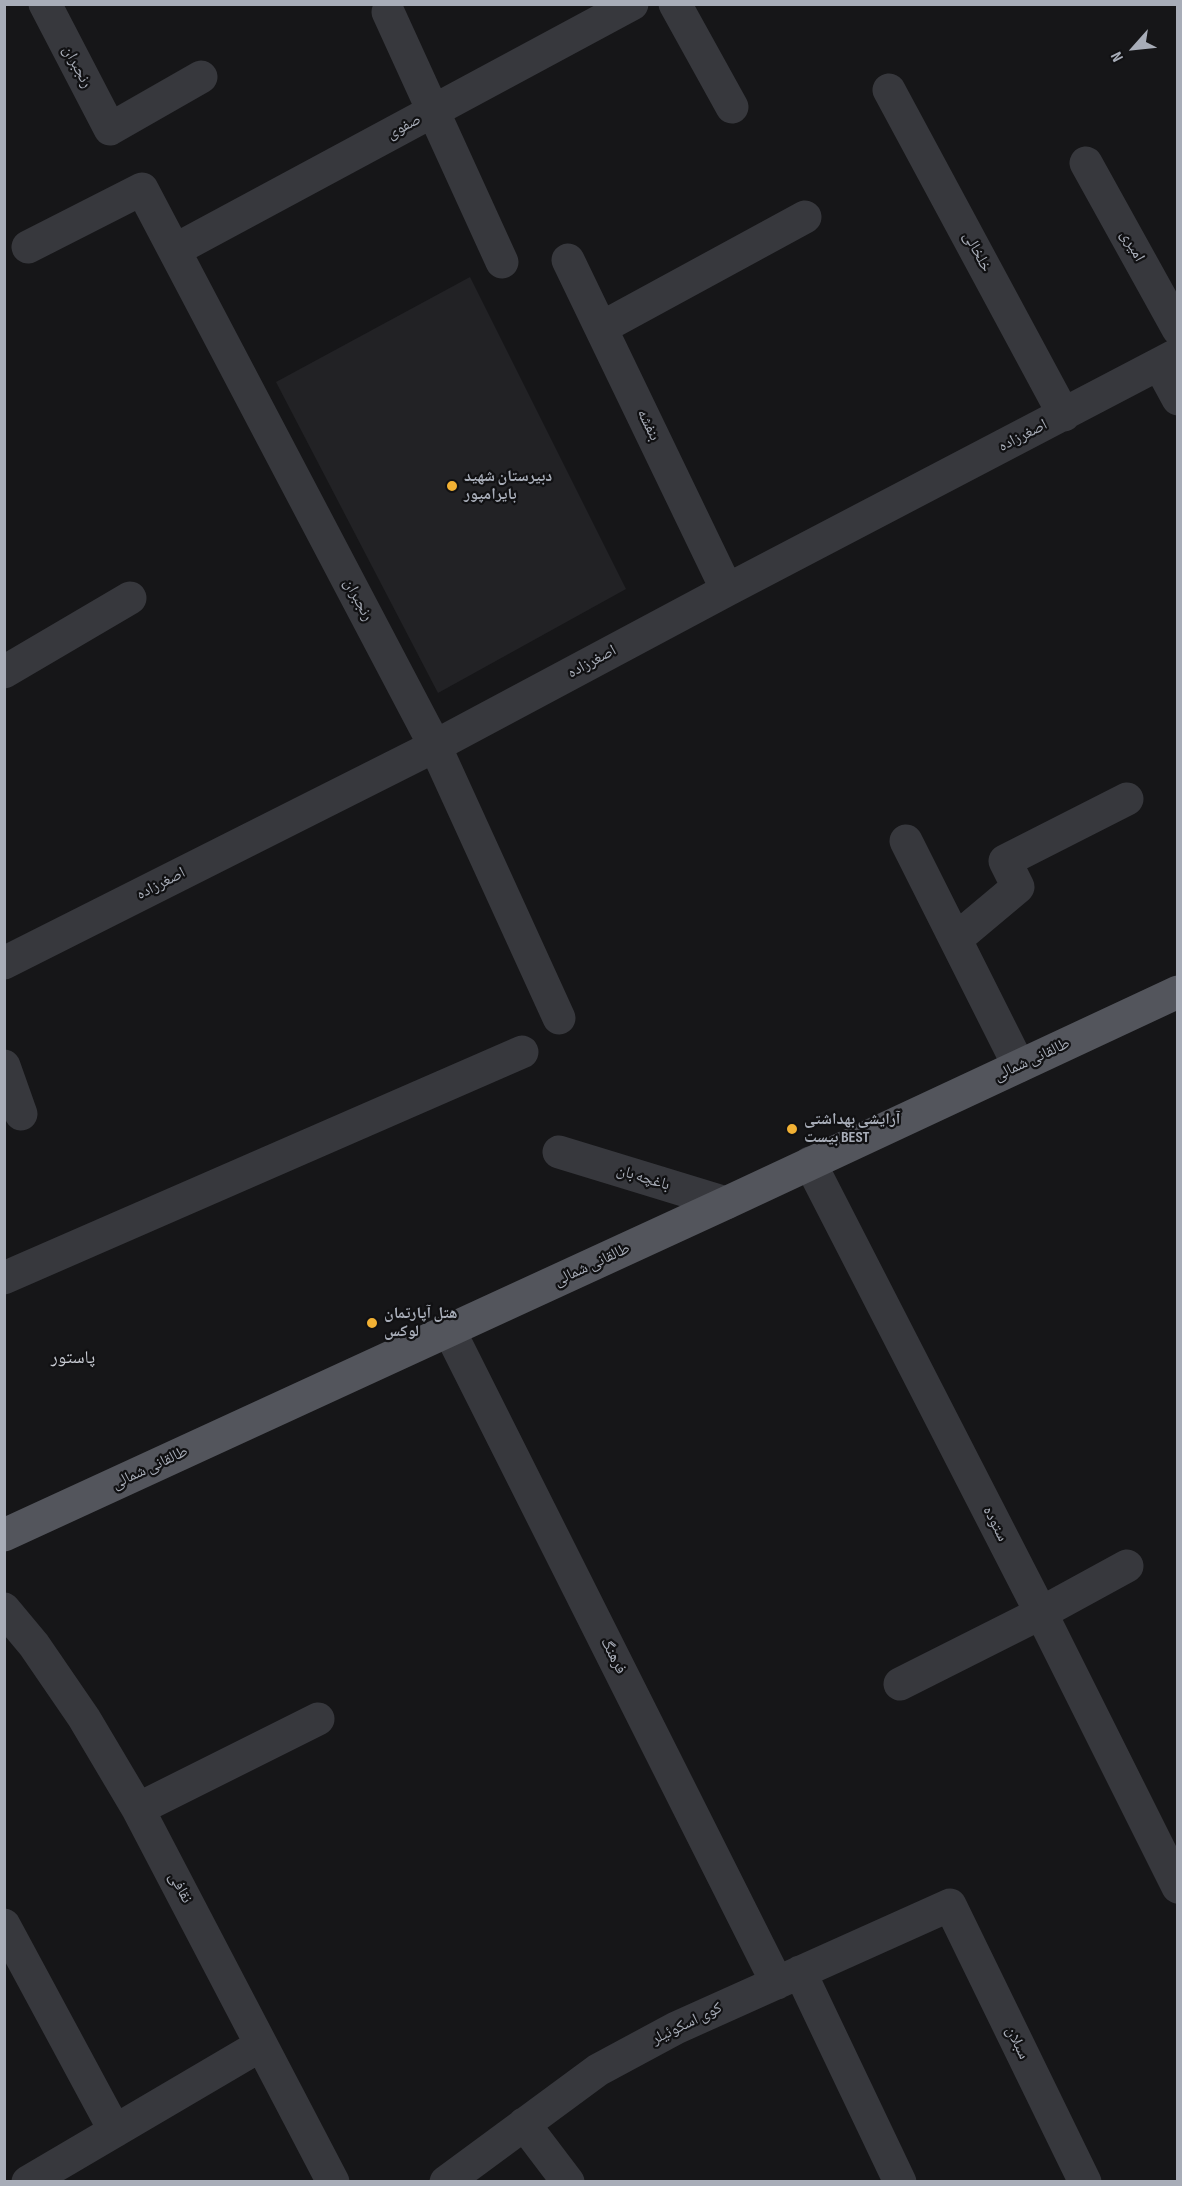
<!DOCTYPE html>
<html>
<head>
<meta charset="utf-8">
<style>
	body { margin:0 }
	#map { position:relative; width:1182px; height:2186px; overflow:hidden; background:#161618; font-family:"Sofia Sans Condensed",sans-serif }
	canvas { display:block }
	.frame { position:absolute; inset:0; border:6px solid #a8adb8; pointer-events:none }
	.north { position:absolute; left:1104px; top:18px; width:60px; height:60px; -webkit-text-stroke:4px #111113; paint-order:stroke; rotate:243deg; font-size:16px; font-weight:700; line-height:24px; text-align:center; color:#a8adb8 }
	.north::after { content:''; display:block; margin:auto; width:21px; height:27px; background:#a8adb8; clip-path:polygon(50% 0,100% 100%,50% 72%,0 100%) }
</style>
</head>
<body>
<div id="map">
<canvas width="1182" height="2186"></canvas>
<div class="frame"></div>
<div class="north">N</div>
</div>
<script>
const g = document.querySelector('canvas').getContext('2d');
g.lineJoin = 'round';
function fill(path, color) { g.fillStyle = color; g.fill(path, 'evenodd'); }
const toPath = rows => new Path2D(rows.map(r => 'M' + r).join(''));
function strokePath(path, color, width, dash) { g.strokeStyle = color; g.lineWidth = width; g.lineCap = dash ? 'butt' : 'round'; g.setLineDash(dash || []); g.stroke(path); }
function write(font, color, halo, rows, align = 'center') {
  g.font = font + ' "Sofia Sans Condensed","Noto Naskh Arabic",sans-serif'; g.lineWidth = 4.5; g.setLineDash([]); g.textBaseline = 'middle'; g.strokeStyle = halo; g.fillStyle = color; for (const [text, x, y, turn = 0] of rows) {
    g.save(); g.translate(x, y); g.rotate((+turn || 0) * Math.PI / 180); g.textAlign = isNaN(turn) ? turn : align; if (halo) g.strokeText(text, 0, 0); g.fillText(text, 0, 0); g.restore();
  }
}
const built = toPath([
	[470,277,626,589,438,693,276,382]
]);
const minor = toPath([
	[45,4,110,129,201,77],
	[675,4,732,107],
	[388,12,502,262],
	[889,90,1064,415],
	[1086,163,1178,329],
	[28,247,142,189,435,746,559,1018],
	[175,250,632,4],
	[568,260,727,590],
	[601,328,805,217],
	[1159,364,1178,399],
	[4,672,130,598],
	[906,841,1019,1066],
	[956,939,1018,887,1005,861,1127,799],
	[4,963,435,746,727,590,1178,354],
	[4,1066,21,1114],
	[559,1152,726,1203],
	[810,1163,1041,1613,1178,1887],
	[4,1278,522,1052],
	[449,1330,777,1983],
	[4,1609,34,1645,84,1718,138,1809,333,2182],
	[900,1684,1041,1613,1127,1566],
	[138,1809,318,1719],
	[4,1925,115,2131],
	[800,1972,900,2182],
	[524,2124,568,2182],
	[28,2182,261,2045],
	[446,2182,598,2070,676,2028,950,1905,1085,2182]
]);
const major = toPath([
	[4,1535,726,1203,1178,992]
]);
const markers = [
	[452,486,6,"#f2b134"],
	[792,1129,6,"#f2b134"],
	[372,1323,6,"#f2b134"]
];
const streetNames = [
	["رنجبران",77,67,62],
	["صفوی",404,127,-28],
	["امیری",1132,246,61],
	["خلخالی",977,252,62],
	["بنفشه",648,425,64],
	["اصغرزاده",1023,436,-27],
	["رنجبران",358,600,62],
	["اصغرزاده",592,662,-28],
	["اصغرزاده",161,884,-27],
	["طالقانی شمالی",1032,1060,-25],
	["باغچه بان",643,1178,17],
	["طالقانی شمالی",592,1265,-25],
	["طالقانی شمالی",150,1468,-25],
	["ستوده",995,1524,63],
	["فرهنگ",613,1656,63],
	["نقافی",180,1888,62],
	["کوی اسکوئیلر",687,2024,-26],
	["سبلان",1017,2043,64]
];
const poiNames = [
	["دبیرستان شهید",464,477],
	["بایرامپور",464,495],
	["آرایشی بهداشتی",804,1120],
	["بیست BEST",804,1138],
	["هتل آپارتمان",384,1314],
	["لوکس",384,1332]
];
const neighbourhoodNames = [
	["پاستور",73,1358]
];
fill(built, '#222225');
strokePath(minor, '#37383d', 33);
strokePath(major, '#53555c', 33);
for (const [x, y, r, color] of markers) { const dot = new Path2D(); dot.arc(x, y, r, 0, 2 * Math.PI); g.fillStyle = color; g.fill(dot); strokePath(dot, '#111113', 2); }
write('16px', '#a8adb8', '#111113', streetNames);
write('bold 16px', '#a8adb8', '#111113', poiNames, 'left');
write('18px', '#c9ccd4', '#111113', neighbourhoodNames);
</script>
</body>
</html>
